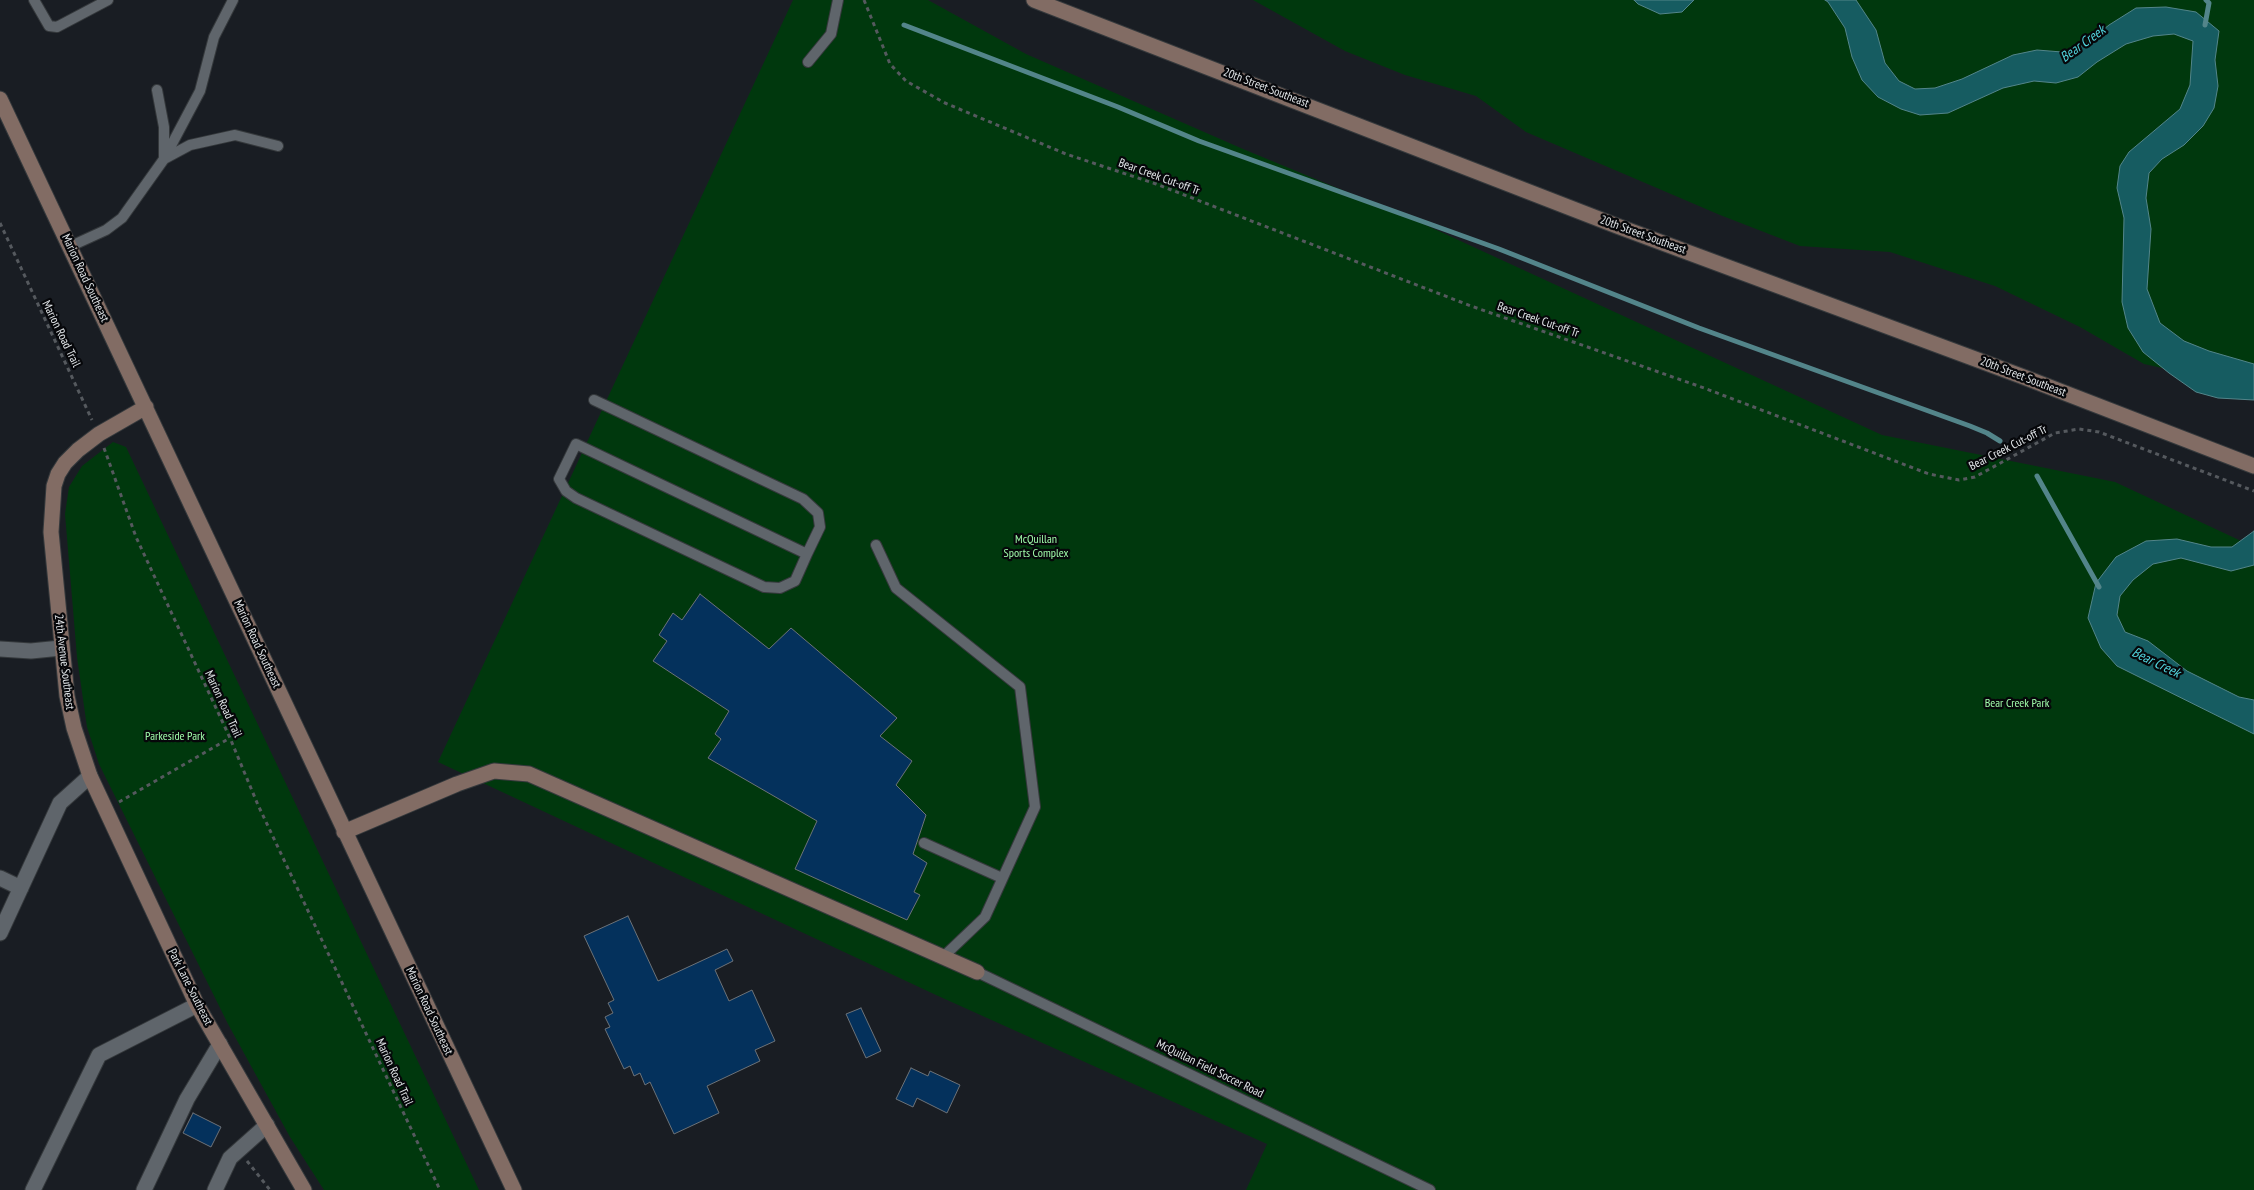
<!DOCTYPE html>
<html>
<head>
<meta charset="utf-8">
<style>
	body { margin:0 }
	canvas { display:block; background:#191d23 }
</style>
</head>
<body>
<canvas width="2254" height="1190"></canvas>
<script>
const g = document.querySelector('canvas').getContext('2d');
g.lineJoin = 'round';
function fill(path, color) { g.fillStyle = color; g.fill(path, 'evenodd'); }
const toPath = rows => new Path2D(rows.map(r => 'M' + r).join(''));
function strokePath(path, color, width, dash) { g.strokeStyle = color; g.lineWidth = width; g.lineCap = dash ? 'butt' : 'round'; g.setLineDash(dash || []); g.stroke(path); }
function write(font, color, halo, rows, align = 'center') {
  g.font = font + ' "PT Sans Narrow",sans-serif'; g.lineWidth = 4.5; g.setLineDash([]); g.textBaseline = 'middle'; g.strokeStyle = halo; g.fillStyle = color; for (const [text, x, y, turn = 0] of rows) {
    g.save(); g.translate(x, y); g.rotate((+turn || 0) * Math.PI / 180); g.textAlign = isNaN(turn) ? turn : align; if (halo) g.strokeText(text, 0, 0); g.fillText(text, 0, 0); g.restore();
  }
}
const green = toPath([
	[793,0,928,0,1026,54,1243,149,1417,221,1882,435,2115,482,2254,547,2254,1190,1246,1190,1267,1144,936,995,438,762],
	[1253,0,2254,0,2254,373,2225,382,2144,364,2080,327,1995,286,1890,252,1800,246,1720,215,1526,132,1476,96,1405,75,1345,51],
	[113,442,126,447,479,1190,324,1190,290,1137,228,1024,99,764,87,727,77,657,65,514,69,487,82,466]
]);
const water = toPath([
	[1634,0,1694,0,1682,12,1660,14,1638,4,1634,0],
	[1825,0,1856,0,1876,30,1885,63,1899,81,1915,89,1935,88,1962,79,2013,55,2037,50,2062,52,2084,45,2109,25,2136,8,2166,7,2196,12,2219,31,2215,60,2218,86,2214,108,2203,126,2184,145,2162,159,2149,173,2146,198,2151,229,2147,289,2160,323,2184,341,2209,351,2254,364,2254,400,2218,398,2196,392,2169,373,2143,352,2128,328,2122,302,2124,218,2117,188,2120,166,2129,152,2180,109,2190,85,2193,41,2174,34,2153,36,2126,44,2097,62,2078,77,2056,83,2034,81,2003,88,1948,113,1920,115,1901,109,1878,97,1862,80,1852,57,1845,28,1828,2,1825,0],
	[2254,531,2254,565,2231,571,2181,558,2153,564,2133,580,2120,596,2117,615,2125,632,2148,641,2187,671,2239,697,2254,700,2254,734,2117,666,2101,648,2088,618,2096,583,2116,557,2146,541,2177,539,2211,547,2232,547,2254,531]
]);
const stream = toPath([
	[904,25,1118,107,1199,141,1499,249,1699,328,1970,426,1987,433,2000,441],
	[2205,25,2209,3,2206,0],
	[2037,476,2099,587]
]);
const building = toPath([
	[700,594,769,649,791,628,897,718,880,736,912,761,896,785,926,815,913,854,927,863,914,892,920,895,907,920,795,869,817,821,708,758,721,739,715,734,729,711,653,661,667,641,659,635,673,613,682,620,700,594],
	[628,916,658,981,727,949,733,961,715,970,729,1001,752,990,775,1041,755,1050,760,1061,707,1086,719,1113,674,1134,650,1082,645,1085,640,1073,634,1076,630,1066,624,1069,605,1029,610,1027,605,1017,613,1013,608,1003,614,1000,584,936,628,916],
	[861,1008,881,1051,866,1058,846,1014,861,1008],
	[911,1068,928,1076,930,1071,960,1085,947,1113,917,1098,913,1107,896,1099,911,1068],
	[193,1113,221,1127,211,1147,183,1133,193,1113]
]);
const path = toPath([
	[864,0,890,64,906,81,945,103,1066,154,1156,184,1471,306,1704,388,1929,474,1959,480,1975,477,2055,433,2079,429,2099,432,2254,491],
	[0,223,92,420],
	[104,448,136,537,230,738,258,805,440,1190],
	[119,802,230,738],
	[247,1161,270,1190]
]);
const lane = toPath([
	[34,0,49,26,57,27,108,0],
	[808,62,831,34,838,0],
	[157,90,164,127,164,159,190,145,235,135,278,146],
	[71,246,106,230,122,218,164,159,200,91,214,37,233,0],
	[594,400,803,499,818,513,820,527,807,554,795,581,780,588,764,587,576,498,566,491,559,479,576,444,807,554],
	[876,545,896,588,1020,687,1035,807,985,917,943,957],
	[924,843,1002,878],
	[977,972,1430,1190]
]);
const street = toPath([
	[0,649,31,651,61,648],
	[0,878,21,888],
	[0,933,60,803,90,776],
	[33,1190,99,1055,197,1005],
	[144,1190,187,1099,220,1044],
	[215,1190,230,1158,267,1125]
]);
const secondary = toPath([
	[1034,0,1617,226,2021,376,2254,466],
	[0,99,514,1190],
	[146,407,99,434,78,450,65,463,58,474,54,486,51,532,67,696,74,728,90,776,184,977,197,1005,304,1190],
	[344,832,457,784,494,771,529,774,977,972]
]);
const streetNames = [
	["20th Street Southeast",1266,88,21],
	["Bear Creek Cut-off Tr",1159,177,20],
	["20th Street Southeast",1643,235,20],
	["Marion Road Southeast",85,278,65],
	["Bear Creek Cut-off Tr",1538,320,19],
	["Marion Road Trail",61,334,64],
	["20th Street Southeast",2023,377,21],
	["Bear Creek Cut-off Tr",2008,448,-27],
	["Marion Road Southeast",257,644,65],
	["24th Avenue Southeast",64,662,83],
	["Marion Road Trail",223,704,65],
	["Park Lane Southeast",190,987,63],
	["Marion Road Southeast",429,1011,65],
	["McQuillan Field Soccer Road",1210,1069,26],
	["Marion Road Trail",394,1072,65]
];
const parkNames = [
	["McQuillan",1036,540],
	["Sports Complex",1036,554],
	["Bear Creek Park",2017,704],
	["Parkeside Park",175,737]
];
const waterNames = [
	["Bear Creek",2083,44,-36],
	["Bear Creek",2156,663,26]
];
fill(green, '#00380d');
fill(water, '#165c61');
strokePath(water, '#53858a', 1);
strokePath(stream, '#53858a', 5);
fill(building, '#04315c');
strokePath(building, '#6c7278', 1);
strokePath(lane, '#35393c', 12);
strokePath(street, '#35393c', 17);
strokePath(secondary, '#35393c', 17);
strokePath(path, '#55595e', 3, [4, 4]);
strokePath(lane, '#5f656b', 10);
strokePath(street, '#5f656b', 15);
strokePath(secondary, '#826c64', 15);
write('12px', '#e1e5e8', '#06070a', streetNames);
write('12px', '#a0fcaa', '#06070a', parkNames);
write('italic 14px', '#52d4dd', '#06070a', waterNames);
</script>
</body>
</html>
